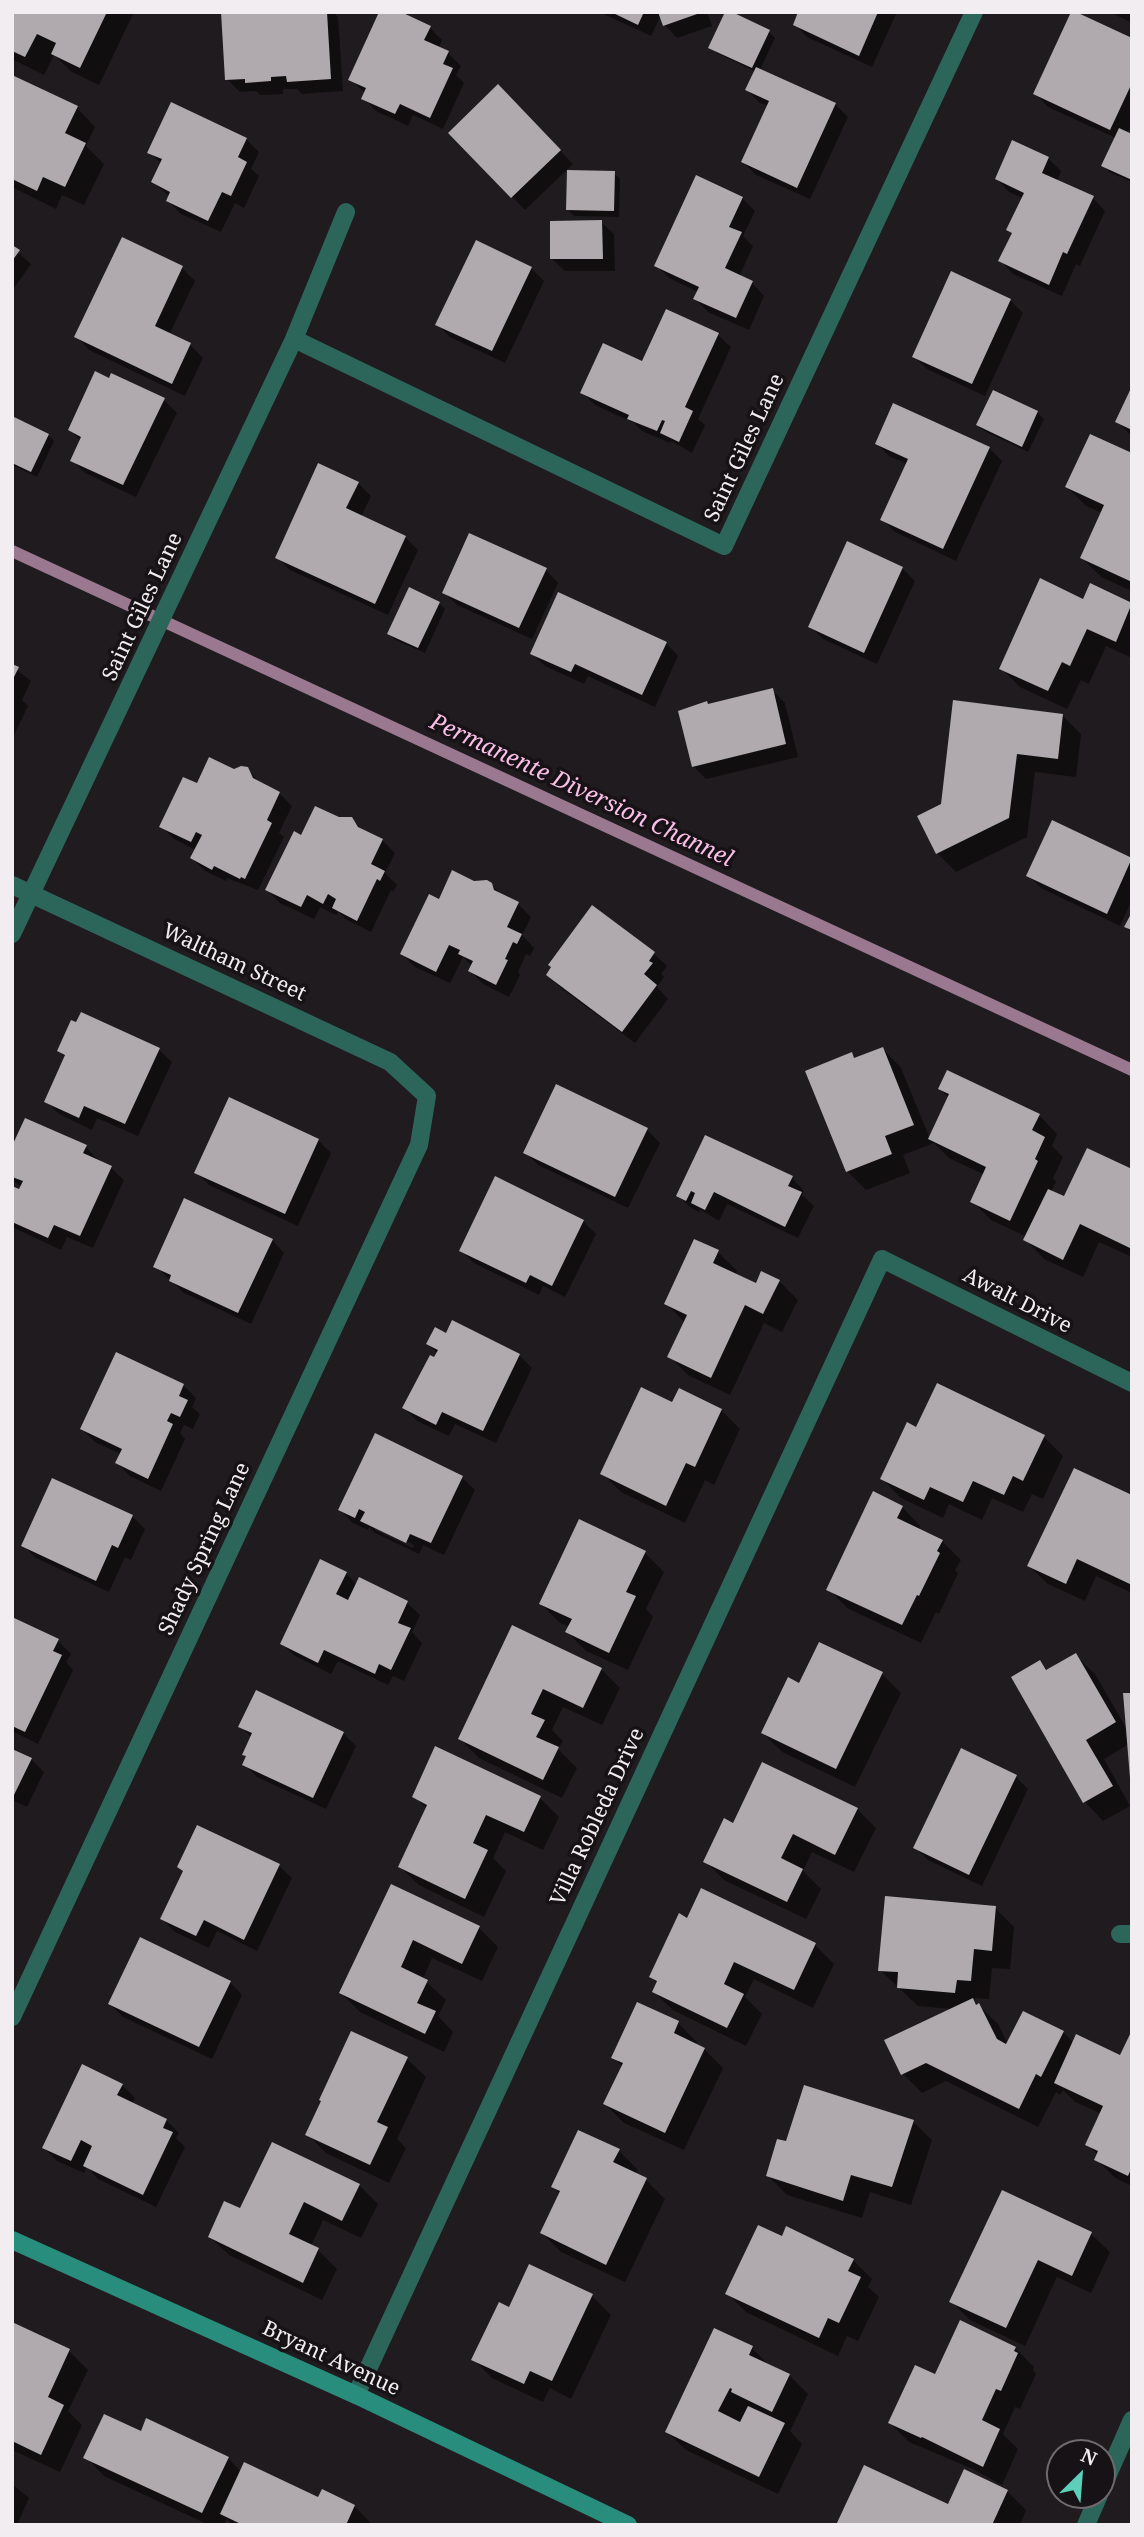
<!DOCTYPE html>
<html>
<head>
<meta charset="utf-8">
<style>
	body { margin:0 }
	#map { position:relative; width:1144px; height:2537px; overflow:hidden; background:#201b1e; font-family:"Noto Serif",serif }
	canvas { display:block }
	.frame { position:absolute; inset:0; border:14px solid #f1edf0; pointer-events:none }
	.north { position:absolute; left:1046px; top:2439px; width:70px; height:70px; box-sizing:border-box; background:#171215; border:2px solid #6e6a6d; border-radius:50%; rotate:25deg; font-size:19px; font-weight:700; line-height:28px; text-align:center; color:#f1edf0 }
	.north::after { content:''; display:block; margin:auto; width:24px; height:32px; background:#5cceba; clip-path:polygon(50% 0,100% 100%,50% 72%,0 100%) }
</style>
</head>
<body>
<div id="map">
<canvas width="1144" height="2537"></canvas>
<div class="frame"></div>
<div class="north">N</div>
</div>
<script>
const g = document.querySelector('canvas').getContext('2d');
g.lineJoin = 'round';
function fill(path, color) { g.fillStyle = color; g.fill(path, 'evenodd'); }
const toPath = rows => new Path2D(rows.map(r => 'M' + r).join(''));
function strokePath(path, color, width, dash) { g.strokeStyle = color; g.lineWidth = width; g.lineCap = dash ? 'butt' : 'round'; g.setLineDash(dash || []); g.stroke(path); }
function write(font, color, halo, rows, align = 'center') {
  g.font = font + ' "Noto Serif",serif'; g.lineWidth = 7; g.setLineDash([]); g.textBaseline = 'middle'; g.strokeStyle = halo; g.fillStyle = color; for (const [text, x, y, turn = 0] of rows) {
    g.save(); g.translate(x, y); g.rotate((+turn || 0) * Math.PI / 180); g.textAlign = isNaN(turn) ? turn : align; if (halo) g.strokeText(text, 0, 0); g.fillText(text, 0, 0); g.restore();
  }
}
const shadow = toPath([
	[12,12,134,12,99,85,72,72,54,55,44,75,12,59],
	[222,12,333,12,338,17,343,91,302,94,297,89,283,89,283,94,260,95,256,91,240,92,227,79],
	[599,12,707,12,712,26,677,38,665,25,661,15,651,36],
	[800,12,897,12,872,67,807,37,795,24],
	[1110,12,1132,12,1132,23],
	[430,28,442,40,439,48,448,53,461,66,456,75,464,83,443,129,413,115,408,126,376,111,363,98,365,93,350,79],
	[769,32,775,38,760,70,835,104,848,117,810,199,756,175,743,162,769,106,760,103,747,90,756,72,717,53,710,47],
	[1132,39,1132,123,1127,134,1132,136,1132,182,1109,172,1103,165,1116,138,1048,107,1036,94],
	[12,77,77,108,95,127,86,146,104,164,84,205,62,195,56,209,12,187],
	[498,87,573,164,525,210,450,133],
	[246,139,259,152,251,169,259,176,244,208,235,203,221,232,181,214,168,201,170,197,153,182,162,164,149,152],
	[1013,142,1048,158,1061,171,1057,182,1093,198,1105,211,1080,266,1076,264,1062,296,1013,274,1001,261,1013,234,1008,230,1023,198,1009,192,997,179],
	[614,173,620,179,619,217,574,216,568,210],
	[742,198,755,211,743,236,753,246,739,277,752,283,764,296,749,330,708,312,695,299,698,292,669,278,656,265],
	[601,222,614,234,615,271,565,271,552,259],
	[123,239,182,268,195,281,169,335,190,345,203,358,185,396,89,350,77,337],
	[12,247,31,264,12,291],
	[531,268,544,281,505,363,450,337,437,324],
	[1010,300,1023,313,985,396,927,369,914,357],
	[718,335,731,347,698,419,705,425,692,453,671,441,670,443,642,431,634,423,595,405,582,392],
	[110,380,164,400,177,413,136,497,85,473,72,460,81,441,70,430],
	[1132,391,1132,436,1117,422],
	[994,392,1037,412,1044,419,1028,452,984,431,978,425],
	[12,418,48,435,54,441,37,477,12,465],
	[877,444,989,448,1002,461,956,561,895,532,882,519,907,464,889,456],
	[1132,455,1132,591,1101,577,1082,558,1102,513,1086,506,1067,487],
	[358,483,371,496,361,517,405,537,418,550,388,615,290,570,277,557],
	[902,568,915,581,877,664,823,639,810,626],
	[546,570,558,583,532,639,457,605,444,592],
	[1091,586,1132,605,1132,658,1106,646,1089,684,1081,680,1067,709,1020,687,1001,668,1084,601],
	[439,603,445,609,425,653,395,640,389,633],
	[666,643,678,656,655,707,588,676,584,684,545,666,532,654],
	[12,666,31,681,22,700,28,706,12,739],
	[772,690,785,703,798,757,706,779,693,766,707,703,710,705],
	[1062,715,1081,734,1076,777,1035,772,1027,837,956,872,937,853,942,805],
	[247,769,261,784,279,793,292,806,279,833,284,837,258,890,227,878,226,881,205,871,192,858,196,850,174,839,161,826,234,771],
	[339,819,352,819,364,832,382,840,395,853,385,873,397,885,393,892,391,890,371,932,347,920,338,912,336,915,320,907,314,919,280,903,267,890,302,837],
	[1053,822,1132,860,1132,900,1120,926,1041,888,1028,875],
	[491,884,502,896,518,904,531,917,522,935,534,948,530,956,526,954,518,972,520,975,509,997,483,984,470,971,472,966,463,957,450,983,415,967,402,954,439,901],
	[593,908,654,954,667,966,661,974,664,977,657,987,668,999,635,1043,561,988,548,975],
	[82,1014,159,1050,172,1062,138,1136,97,1118,92,1130,59,1114,46,1101,66,1058,59,1051],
	[883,1049,901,1068,930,1139,949,1098,940,1089,1039,1115,1057,1134,1052,1146,1063,1157,1053,1178,1056,1182,1051,1192,1065,1199,1132,1171,1132,1257,1099,1242,1083,1277,1044,1259,1026,1240,1027,1237,991,1220,972,1201,985,1175,949,1158,934,1143,903,1155,910,1173,866,1190,847,1171,851,1054,856,1059],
	[647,1130,660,1143,628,1208,538,1165,525,1152],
	[706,1137,792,1178,804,1191,802,1195,814,1206,798,1238,727,1204,719,1221,701,1210,699,1212,691,1208,678,1195],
	[318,1140,331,1153,298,1226,209,1185,196,1172],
	[86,1147,98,1160,98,1162,111,1168,124,1180,93,1248,67,1237,61,1250,12,1227,12,1188,20,1192,22,1187,12,1180,12,1150],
	[583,1221,596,1234,565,1297,543,1286,539,1295,474,1263,461,1251],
	[272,1240,284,1253,251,1324,184,1293,155,1266],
	[718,1252,737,1271,735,1275,756,1285,779,1281,798,1300,782,1332,764,1323,730,1395,688,1375,669,1356,685,1323,666,1303],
	[447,1335,519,1355,532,1368,496,1443,455,1424,449,1436,417,1421,404,1408,438,1354,428,1344],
	[183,1385,196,1398,192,1407,200,1414,193,1429,184,1425,180,1433,185,1439,161,1491,130,1476,117,1463,121,1454,95,1442,82,1429],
	[937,1386,1044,1437,1063,1456,1043,1499,1032,1494,1023,1512,992,1498,982,1520,949,1504,943,1518,901,1498,882,1479,916,1429],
	[673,1404,721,1410,740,1429,714,1485,705,1480,685,1523,621,1492,602,1473],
	[462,1478,475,1490,444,1555,423,1545,419,1554,375,1533,369,1527,368,1530,353,1523,340,1510],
	[375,1526,414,1545,413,1548,375,1530],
	[1132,1497,1132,1593,1096,1576,1085,1601,1048,1584,1029,1566],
	[902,1507,920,1526,919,1530,942,1541,961,1560,955,1570,958,1573,939,1614,936,1612,921,1643,847,1608,829,1589],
	[132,1516,145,1529,131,1560,125,1557,109,1592,36,1558,23,1545],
	[645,1553,664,1572,646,1609,653,1617,628,1670,586,1651,567,1632,570,1627,560,1623,541,1604],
	[346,1573,357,1585,360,1580,407,1603,420,1615,412,1632,422,1643,404,1681,393,1676,388,1685,338,1661,331,1674,295,1656,282,1644],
	[12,1619,58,1641,71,1654,66,1662,73,1670,38,1744,12,1731],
	[513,1627,601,1669,620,1688,602,1725,563,1707,552,1730,563,1741,558,1749,577,1768,562,1798,479,1758,460,1739],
	[1076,1656,1095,1674,1128,1731,1132,1694,1132,1780,1129,1744,1104,1759,1130,1806,1103,1821,1085,1802,1040,1662,1048,1671],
	[882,1674,901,1693,855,1787,782,1752,763,1733,800,1685],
	[240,1726,343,1733,356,1746,326,1809,257,1777,244,1764,252,1738],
	[12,1750,31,1759,44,1772,27,1807,12,1800],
	[1015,1776,1028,1789,982,1886,928,1860,915,1848],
	[414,1796,540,1798,559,1817,543,1850,505,1832,493,1858,506,1871,484,1917,419,1885,400,1867,427,1809],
	[857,1809,876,1828,854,1872,812,1852,803,1871,821,1889,806,1919,724,1880,705,1861,734,1825],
	[279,1866,292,1878,257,1951,217,1931,209,1948,175,1932,162,1919,184,1873,179,1867],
	[392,1886,479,1928,498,1947,482,1981,432,1958,423,1979,446,2000,438,2016,453,2032,444,2052,360,2012,341,1993],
	[702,1891,815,1945,834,1964,813,2008,754,1979,745,1997,762,2014,746,2046,673,2010,654,1992,657,1984,651,1977,688,1920],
	[995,1908,1014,1927,1010,1969,992,1968,989,1999,975,1998,975,2002,998,2024,1008,2045,1063,2032,1074,2043,1121,2057,1132,2034,1132,2186,1115,2178,1096,2159,1098,2155,1088,2145,1102,2114,1075,2102,1063,2090,1060,2095,1056,2092,1038,2127,946,2081,922,2093,903,2074,952,2009,918,2006,880,1970],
	[230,1982,242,1995,212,2059,123,2017,110,2004],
	[678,2023,697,2042,695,2045,704,2049,723,2068,684,2150,624,2123,605,2104,623,2067,613,2057],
	[407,2059,426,2077,397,2139,406,2148,389,2183,326,2153,307,2134],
	[122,2085,135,2098,132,2104,166,2120,179,2133,176,2138,185,2147,156,2207,98,2179,87,2167,84,2173,57,2161,44,2148],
	[913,2122,932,2140,911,2205,870,2192,862,2218,787,2195,768,2176,787,2144],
	[619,2151,638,2170,635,2174,646,2180,665,2199,625,2282,561,2252,542,2233,560,2194,553,2186],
	[359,2185,378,2204,361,2238,323,2220,311,2246,318,2250,337,2269,322,2300,229,2255,210,2237,241,2211],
	[1091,2234,1110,2252,1091,2293,1057,2277,1025,2346,970,2320,951,2301],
	[782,2239,853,2260,872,2279,868,2287,879,2297,858,2341,847,2336,838,2356,746,2312,727,2293],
	[530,2266,592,2296,611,2315,571,2399,550,2388,543,2402,492,2378,473,2359,510,2309],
	[12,2324,69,2351,88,2370,68,2411,82,2425,60,2472,12,2450],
	[715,2331,752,2348,771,2367,789,2375,808,2394,790,2431,802,2444,778,2494,686,2450,667,2432],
	[1015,2348,1034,2367,1033,2370,1036,2374,1020,2409,1015,2407,1003,2434,1018,2449,1002,2485,973,2469,909,2442,890,2423,936,2376],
	[141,2433,228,2458,241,2472,319,2499,354,2506,373,2525,233,2525,227,2519,224,2525,209,2525,104,2476,86,2457],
	[965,2472,1007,2491,1026,2510,1020,2525,838,2525,949,2506],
	[12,2484,29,2498,17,2525,12,2525]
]);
const stream = toPath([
	[12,551,1132,1070]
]);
const building = toPath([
	[12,12,107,12,80,68,51,54,56,43,37,34,25,57,12,51],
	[221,12,327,12,331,79,287,82,286,76,271,77,271,81,245,83,245,79,225,80],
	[379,12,401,12,431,26,424,40,449,51,443,64,453,68,430,118,400,104,395,114,361,99,366,88,348,80],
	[611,12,644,12,638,25],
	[658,12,700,12,700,13,663,26],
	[725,12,732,12,770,30,752,68,708,48],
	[798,12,878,12,859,56,793,25],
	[1071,12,1076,12,1132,38,1132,83,1110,130,1033,94],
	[756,67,836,103,797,188,741,162,769,101,745,90],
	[12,75,78,106,65,133,86,143,65,187,43,177,37,191,12,179],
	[498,84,561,150,511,198,448,133],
	[171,102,247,138,238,157,247,162,231,196,222,192,208,221,166,201,170,192,151,182,162,159,147,153],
	[1119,128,1132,134,1132,180,1101,166],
	[1012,140,1049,157,1042,173,1094,196,1067,254,1063,252,1049,285,998,261,1012,233,1006,230,1024,193,995,179],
	[567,170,615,171,614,211,566,210],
	[696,175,743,197,729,227,742,232,725,268,753,281,736,318,693,299,699,287,654,266],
	[602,220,603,259,550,259,550,221],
	[122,237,183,266,155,326,191,343,172,384,74,337],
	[476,240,532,267,492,351,435,325],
	[12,245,20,250,12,261],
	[951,271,1011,299,972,384,912,357],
	[666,309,719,333,685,407,693,411,679,442,660,433,665,421,662,420,657,431,627,419,629,415,580,393,603,343,642,361],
	[95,371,109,378,111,373,165,398,123,485,70,461,81,437,68,430],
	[1132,386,1132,430,1115,422],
	[993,390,1038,411,1022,447,976,425],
	[893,403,990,447,943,549,880,520,908,459,875,444],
	[12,416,49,434,31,472,12,463],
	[1090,434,1132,453,1132,582,1080,558,1104,505,1065,487],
	[318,463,359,482,346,508,406,536,375,604,275,558],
	[469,533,547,568,519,628,442,593],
	[847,541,903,567,864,653,808,627],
	[1040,578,1083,599,1090,583,1132,603,1116,642,1087,629,1070,666,1062,662,1048,691,999,669],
	[409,587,440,602,418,648,387,634],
	[558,592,667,642,642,695,575,664,571,672,530,654],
	[12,664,19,667,12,681],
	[773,688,786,744,692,767,678,711,707,701,708,704],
	[953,700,1063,714,1058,759,1017,754,1009,818,936,854,917,816,941,804],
	[209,757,234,769,241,766,248,767,253,778,280,792,267,820,272,823,245,879,241,877,240,879,214,866,212,870,190,858,202,835,196,832,191,842,159,827,183,777,197,783],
	[315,806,339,817,352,817,358,827,383,839,371,864,385,871,380,881,377,879,357,921,332,908,336,899,328,894,323,904,307,895,301,907,265,890,294,831,301,835],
	[1052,820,1132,858,1107,914,1026,876],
	[452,870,474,881,487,880,492,883,494,890,519,902,507,927,522,934,517,944,513,942,505,959,508,960,496,985,468,971,473,961,458,954,460,950,449,945,436,972,400,954,429,894,439,899],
	[592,905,655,952,649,961,653,963,644,974,657,985,622,1032,546,975,551,967,548,965],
	[1132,912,1132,930,1124,927],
	[81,1012,160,1048,125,1124,84,1106,79,1118,44,1102,65,1055,57,1051,71,1020,76,1022],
	[883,1047,914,1125,885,1136,892,1154,846,1172,805,1071,852,1052,854,1058],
	[947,1070,1040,1114,1032,1130,1045,1137,1035,1159,1038,1161,1010,1221,970,1202,986,1167,928,1139,949,1094,938,1089],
	[556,1084,648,1128,615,1197,523,1153],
	[229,1097,319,1139,285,1214,194,1173],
	[25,1118,87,1145,83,1153,112,1166,80,1236,54,1225,48,1238,12,1222,12,1186,19,1189,23,1181,12,1177,12,1146],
	[705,1135,793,1176,788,1186,802,1192,785,1227,714,1192,705,1210,691,1203,695,1193,691,1191,686,1201,676,1196],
	[1087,1148,1132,1169,1132,1249,1080,1224,1063,1260,1023,1240,1048,1189,1064,1196],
	[495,1176,584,1220,552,1286,530,1275,526,1283,459,1251],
	[184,1198,273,1239,238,1313,169,1281,171,1275,153,1267],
	[694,1239,719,1250,713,1263,756,1283,761,1271,780,1280,763,1314,745,1305,711,1378,667,1357,687,1315,664,1304],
	[452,1320,520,1354,483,1431,442,1412,436,1425,402,1408,430,1355,434,1357,438,1350,426,1344,435,1327,446,1333],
	[116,1352,184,1384,179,1396,188,1400,180,1417,171,1413,167,1421,173,1424,148,1479,115,1463,122,1449,80,1429],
	[937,1383,1045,1435,1023,1481,1013,1476,1004,1495,973,1481,963,1502,930,1487,924,1500,880,1479,907,1422,916,1427],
	[641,1387,672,1402,679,1388,722,1409,695,1467,686,1463,666,1506,600,1474],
	[375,1433,463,1476,431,1543,410,1534,406,1543,360,1521,365,1512,359,1509,355,1518,338,1510],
	[1074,1468,1132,1495,1132,1585,1077,1559,1066,1584,1027,1566],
	[52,1478,133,1515,118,1548,112,1545,96,1581,21,1546],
	[873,1491,903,1506,897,1518,943,1540,937,1551,940,1553,919,1596,917,1595,902,1625,826,1590],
	[579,1519,646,1551,626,1592,636,1596,609,1653,565,1632,572,1619,539,1604],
	[320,1559,347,1572,336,1594,348,1600,359,1577,408,1601,398,1623,411,1628,391,1670,379,1664,375,1674,324,1650,318,1663,280,1644],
	[12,1617,59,1639,53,1651,62,1655,25,1732,12,1726],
	[512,1625,602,1668,583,1708,543,1689,531,1714,545,1720,536,1737,559,1747,543,1780,458,1739],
	[819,1642,883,1672,836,1769,761,1733,788,1677,799,1683],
	[1076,1653,1116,1722,1086,1740,1113,1786,1083,1803,1011,1677,1040,1660,1046,1670],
	[256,1690,344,1732,313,1798,242,1765,246,1756,242,1755,252,1733,238,1727],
	[1123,1693,1132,1693,1132,1778,1130,1778],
	[435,1746,541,1796,524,1832,486,1815,473,1843,488,1850,465,1899,398,1867,427,1805,412,1797],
	[961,1748,1017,1775,969,1875,913,1848],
	[12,1749,32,1758,14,1795,12,1794],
	[762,1762,858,1808,835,1855,793,1834,781,1858,803,1869,787,1902,703,1862,724,1818,733,1823],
	[197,1825,280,1864,244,1940,204,1920,196,1936,160,1919,183,1871,177,1867],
	[391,1884,480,1926,462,1964,413,1940,401,1967,428,1980,417,2003,436,2011,425,2034,339,1993],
	[701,1888,816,1943,794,1990,734,1962,724,1984,744,1994,727,2028,652,1992,657,1981,649,1977,679,1913,687,1918],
	[885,1896,996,1906,992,1951,974,1949,971,1981,957,1980,955,1993,897,1988,898,1972,878,1971],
	[140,1937,231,1981,199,2047,108,2004],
	[973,1998,976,2005,979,2003,997,2039,1006,2044,1023,2011,1064,2031,1041,2077,1036,2074,1019,2109,926,2063,901,2075,884,2040],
	[637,2002,679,2021,674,2033,705,2048,665,2133,603,2104,623,2063,611,2058],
	[1132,2030,1132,2167,1128,2176,1094,2160,1098,2151,1085,2145,1103,2106,1054,2083,1076,2034,1120,2055],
	[351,2031,408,2057,377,2122,388,2127,370,2165,305,2135,321,2101,319,2100],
	[82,2064,123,2084,117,2095,167,2119,163,2128,173,2132,143,2195,83,2166,92,2146,81,2140,71,2161,42,2148],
	[804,2085,914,2120,892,2187,851,2175,843,2201,766,2176,777,2139,786,2141],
	[578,2130,620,2149,613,2162,647,2178,606,2265,540,2233,560,2191,551,2187],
	[272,2142,360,2184,342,2221,304,2202,289,2234,319,2248,303,2283,208,2237,224,2201,240,2208],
	[1002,2190,1092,2232,1072,2276,1038,2260,1006,2328,949,2302],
	[758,2225,782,2236,786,2226,854,2259,848,2271,861,2277,839,2323,828,2318,819,2338,725,2294],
	[529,2264,593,2294,552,2381,530,2371,524,2384,471,2360,499,2302,509,2307],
	[960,2320,1016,2347,1014,2351,1018,2353,1001,2391,996,2389,982,2420,1000,2429,983,2467,922,2437,921,2438,888,2423,915,2365,935,2374],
	[12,2322,70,2349,48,2397,64,2405,41,2455,12,2441],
	[714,2328,753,2346,749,2355,790,2374,772,2412,731,2392,732,2389,730,2388,718,2411,740,2422,748,2406,785,2423,759,2477,665,2432],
	[104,2414,141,2431,146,2418,229,2457,202,2513,83,2458],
	[244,2462,318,2497,322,2489,355,2505,346,2525,243,2525,220,2514],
	[864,2465,948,2504,964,2469,1008,2490,992,2525,836,2525]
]);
const street = toPath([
	[294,339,724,546,974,12],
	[12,885,390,1062,427,1096,419,1145,12,2017],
	[12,934,294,339,346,212],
	[1120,1934,1132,1934],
	[356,2395,882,1259,1132,1383],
	[1102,2488,1132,2420],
	[1086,2525,1099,2495]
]);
const secondary = toPath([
	[12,2240,356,2395,628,2525]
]);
const streetNames = [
	["Saint Giles Lane",745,448,-65],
	["Saint Giles Lane",143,607,-65],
	["Waltham Street",234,963,25],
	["Awalt Drive",1017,1301,27],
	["Shady Spring Lane",205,1549,-65],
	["Villa Robleda Drive",598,1817,-65],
	["Bryant Avenue",331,2359,25]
];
const waterNames = [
	["Permanente Diversion Channel",581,791,25]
];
fill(shadow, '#0007');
strokePath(stream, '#997890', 12);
fill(building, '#b0a9ad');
strokePath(street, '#2c655a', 18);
strokePath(secondary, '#298d7d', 18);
write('21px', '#f1edf0', '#171215', streetNames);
write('italic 23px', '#f9bfe8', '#171215', waterNames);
</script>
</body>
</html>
